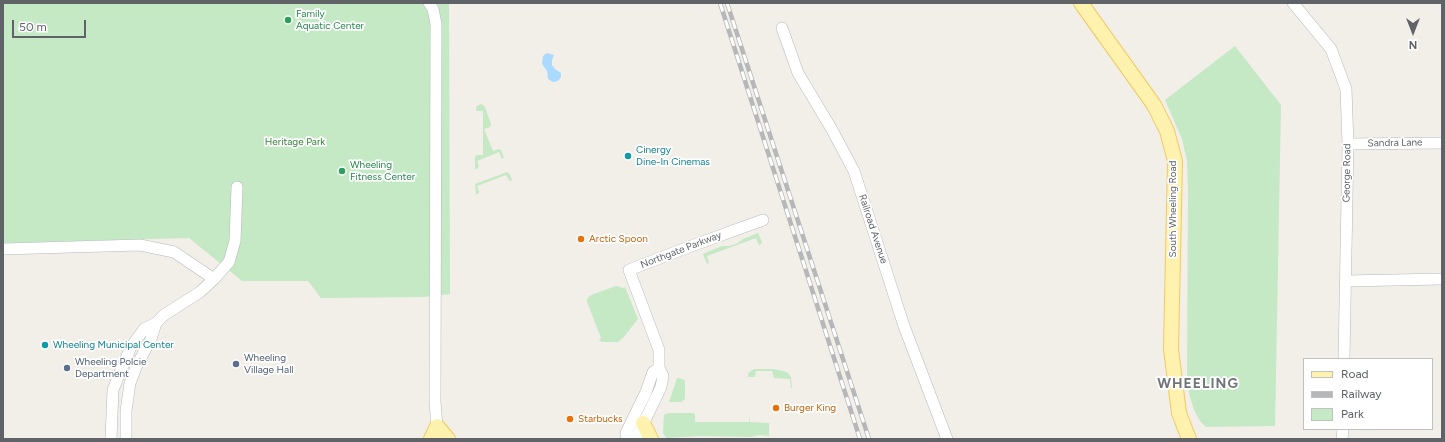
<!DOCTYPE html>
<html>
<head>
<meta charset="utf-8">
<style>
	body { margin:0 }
	#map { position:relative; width:1445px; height:442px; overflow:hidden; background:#f1efe8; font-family:Figtree,sans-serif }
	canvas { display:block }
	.frame { position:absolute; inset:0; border:4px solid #5f6368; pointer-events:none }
	.legend { position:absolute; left:1303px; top:358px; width:130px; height:72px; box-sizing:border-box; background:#fff; border:1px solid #bfc1c3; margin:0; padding:5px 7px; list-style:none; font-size:12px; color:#5f6368 }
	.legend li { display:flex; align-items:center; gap:8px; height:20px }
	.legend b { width:20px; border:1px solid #bfc1c3 }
	.north { position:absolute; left:1393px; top:12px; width:40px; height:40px; -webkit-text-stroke:3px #fff; paint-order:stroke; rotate:180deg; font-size:11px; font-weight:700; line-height:16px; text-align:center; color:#5f6368 }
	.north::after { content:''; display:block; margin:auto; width:14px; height:18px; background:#5f6368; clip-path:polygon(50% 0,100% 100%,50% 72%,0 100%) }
	.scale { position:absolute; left:12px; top:20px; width:74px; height:18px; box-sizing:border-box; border:2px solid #5f6368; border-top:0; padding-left:5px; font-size:12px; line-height:14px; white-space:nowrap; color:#5f6368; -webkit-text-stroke:3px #fff; paint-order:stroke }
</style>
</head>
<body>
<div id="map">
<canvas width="1445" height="442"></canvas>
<div class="frame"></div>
<ul class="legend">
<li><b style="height:5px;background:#fff2af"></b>Road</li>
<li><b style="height:5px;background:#b6b7b8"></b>Railway</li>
<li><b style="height:11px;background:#c5e8c5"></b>Park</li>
</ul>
<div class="north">N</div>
<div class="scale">50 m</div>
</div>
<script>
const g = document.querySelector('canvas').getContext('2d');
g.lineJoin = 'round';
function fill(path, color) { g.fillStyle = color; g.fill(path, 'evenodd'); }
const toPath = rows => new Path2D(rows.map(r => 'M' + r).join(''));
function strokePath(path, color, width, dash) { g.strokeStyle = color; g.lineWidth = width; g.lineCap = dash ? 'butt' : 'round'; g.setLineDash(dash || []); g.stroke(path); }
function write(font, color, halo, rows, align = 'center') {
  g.font = font + ' Figtree,sans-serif'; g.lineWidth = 3.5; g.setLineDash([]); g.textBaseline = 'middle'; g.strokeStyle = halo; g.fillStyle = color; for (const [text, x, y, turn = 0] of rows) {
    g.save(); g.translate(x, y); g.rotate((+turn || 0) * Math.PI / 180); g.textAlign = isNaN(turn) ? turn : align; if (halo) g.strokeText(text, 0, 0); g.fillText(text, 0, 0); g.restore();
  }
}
const green = toPath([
	[3,3,449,3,450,294,424,297,321,298,308,281,242,281,189,238,3,243],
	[1235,46,1281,105,1275,426,1206,427,1200,421,1195,412,1190,397,1187,381,1188,190,1187,161,1182,139,1165,100],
	[481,104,483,105,485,107,491,124,490,127,484,129,493,151,499,149,501,150,504,158,502,159,499,152,477,161,479,166,477,169,475,169,475,157,477,155,483,155,483,111,476,111,476,108,477,106],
	[507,172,510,175,512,180,511,181,510,181,506,175,477,186,479,192,478,194,476,194,475,184],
	[758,233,762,242,761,244,759,245,756,238,707,256,709,263,707,264,703,254,722,246,730,246,738,243,743,239],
	[616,286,623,288,625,287,638,319,623,338,618,342,602,342,599,340,601,338,587,302,587,299,591,295],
	[754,369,773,369,787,372,791,377,792,388,791,388,790,379,774,378,772,371,756,371,755,377,748,377,748,373],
	[677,378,683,379,685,381,685,399,681,402,669,402],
	[668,413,693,413,695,414,695,422,749,422,750,415,750,422,769,423,769,436,759,435,751,437,700,436,666,438,663,433,664,415]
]);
const water = toPath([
	[547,53,554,55,552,60,552,65,555,69,561,73,561,77,558,81,553,82,548,79,547,71,542,64,543,56]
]);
const minor = toPath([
	[429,3,433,9,436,24,435,402,437,426],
	[1293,3,1331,49,1346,89,1348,144,1344,359],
	[782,28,798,73,831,128,854,171,904,326,947,439],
	[1348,144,1442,143],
	[3,249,140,245,174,252,214,279],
	[1346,281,1442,279],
	[156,323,164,315,200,292,214,279,229,262,235,241,237,187],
	[111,439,113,390,121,370,131,347,144,329,156,323,151,339,137,365,130,383,126,411,126,439],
	[627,439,626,433,646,392,653,372,659,368],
	[633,439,637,436,649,412,661,387,663,376,659,368,659,350,629,270,686,248,763,220],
	[1342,439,1343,429]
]);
const major = toPath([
	[1081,3,1154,105,1167,131,1175,161,1171,349,1179,413,1189,439],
	[643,423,651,439],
	[431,439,437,426,448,439]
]);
const rail = toPath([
	[720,3,860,439],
	[727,3,869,439]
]);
const markers = [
	[288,20,4,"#2e9e5b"],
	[628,156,4,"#0f9aa8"],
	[342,171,4,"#2e9e5b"],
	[581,239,4,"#e8710a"],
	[45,345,4,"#0f9aa8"],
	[236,364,4,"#5c6f8a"],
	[67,368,4,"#5c6f8a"],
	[776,408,4,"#e8710a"],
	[570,419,4,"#e8710a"]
];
const leisureNames = [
	["Family",296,14],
	["Aquatic Center",296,26],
	["Wheeling",350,165],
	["Fitness Center",350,177]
];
const parkNames = [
	["Heritage Park",295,142]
];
const streetNames = [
	["Sandra Lane",1395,143,-1],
	["George Road",1347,173,-89],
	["South Wheeling Road",1173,209,-90],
	["Railroad Avenue",873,229,72],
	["Northgate Parkway",681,250,-21]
];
const cultureNames = [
	["Cinergy",636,150],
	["Dine-In Cinemas",636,162],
	["Wheeling Municipal Center",53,345]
];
const foodNames = [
	["Arctic Spoon",589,239],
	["Burger King",784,408],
	["Starbucks",578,419]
];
const serviceNames = [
	["Wheeling",244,358],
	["Village Hall",244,370],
	["Wheeling Polcie",75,362],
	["Department",75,374]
];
const districtNames = [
	["WHEELING",1198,384]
];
fill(green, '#c5e8c5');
fill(water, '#aadaff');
strokePath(minor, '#b5b8bc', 12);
strokePath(major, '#f2c960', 16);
strokePath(minor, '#fff', 11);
strokePath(major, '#fff2af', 14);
strokePath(rail, '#b6b7b8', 4.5);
strokePath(rail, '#fff', 3, [9]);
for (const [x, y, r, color] of markers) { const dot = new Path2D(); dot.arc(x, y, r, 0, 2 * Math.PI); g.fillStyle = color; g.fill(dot); strokePath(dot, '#fff', 1.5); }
write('10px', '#27864d', '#fff', leisureNames, 'left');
write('10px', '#348238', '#fff', parkNames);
write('10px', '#5f6368', '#fff', streetNames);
write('10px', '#0d838f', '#fff', cultureNames, 'left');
write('10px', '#c56008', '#fff', foodNames, 'left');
write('10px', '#4e5e75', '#fff', serviceNames, 'left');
g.letterSpacing = '1px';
write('bold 14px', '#70757a', '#fff', districtNames);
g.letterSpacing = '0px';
</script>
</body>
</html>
